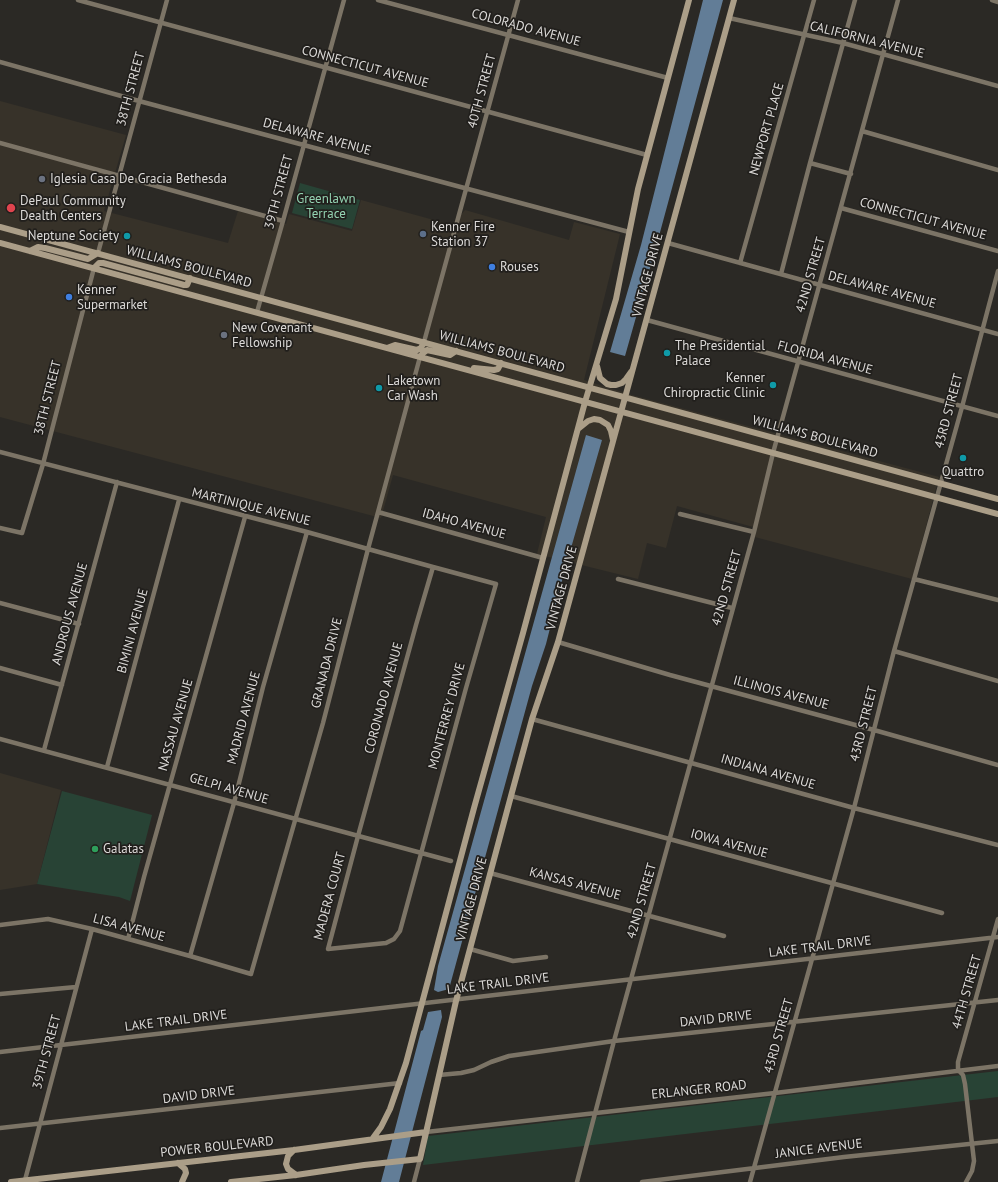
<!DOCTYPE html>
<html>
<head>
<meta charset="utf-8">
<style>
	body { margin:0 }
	canvas { display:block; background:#2b2925 }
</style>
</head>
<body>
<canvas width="998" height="1182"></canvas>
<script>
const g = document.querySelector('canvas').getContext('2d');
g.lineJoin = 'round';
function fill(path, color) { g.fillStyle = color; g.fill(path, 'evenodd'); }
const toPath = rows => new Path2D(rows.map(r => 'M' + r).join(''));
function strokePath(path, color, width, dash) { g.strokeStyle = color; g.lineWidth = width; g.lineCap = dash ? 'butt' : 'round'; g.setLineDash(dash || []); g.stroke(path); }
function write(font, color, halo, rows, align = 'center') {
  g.font = font + ' "PT Sans",sans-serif'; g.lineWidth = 3.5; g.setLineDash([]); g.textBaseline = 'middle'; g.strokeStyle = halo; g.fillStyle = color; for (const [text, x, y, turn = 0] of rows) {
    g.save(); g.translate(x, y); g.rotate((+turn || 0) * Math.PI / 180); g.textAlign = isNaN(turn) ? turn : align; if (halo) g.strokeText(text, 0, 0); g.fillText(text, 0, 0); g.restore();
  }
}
const built = toPath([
	[0,101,126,135,104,211,228,243,238,211,286,224,289,214,352,231,361,200,452,225,465,210,569,240,574,222,620,234,584,380,632,395,939,477,912,579,755,537,757,528,677,506,666,548,647,543,638,579,537,554,546,517,393,475,381,518,0,417],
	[0,773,61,790,37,884,0,890]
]);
const green = toPath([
	[300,183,360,200,352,229,292,213],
	[62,791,152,815,130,901,119,897,37,884],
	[998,1071,998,1097,423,1165,428,1136]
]);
const water = toPath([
	[703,0,723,0,659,236,625,356,610,352,641,245],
	[586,435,602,440,565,569,546,644,532,686,449,989,438,992,434,990,438,966],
	[441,1010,442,1017,399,1182,381,1182,421,1031,423,1030,428,1012]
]);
const street = toPath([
	[78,0,647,155],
	[378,0,668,78],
	[992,0,998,2],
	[729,18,843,43,998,86],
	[0,62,139,101,629,232],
	[862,131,998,170],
	[0,143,283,221],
	[810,163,851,174],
	[841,208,998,251],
	[668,243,998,334],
	[98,253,167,0],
	[740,263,814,0],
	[781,274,810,163,855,0],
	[257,312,283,221,344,0],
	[647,320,998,416],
	[424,342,518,0],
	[0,452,307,532,368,549,433,567,496,584,466,688,400,931,394,939,386,943,328,949,358,836,416,625,433,567],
	[378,512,543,558],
	[680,514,754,532],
	[0,528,22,533,43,464,94,268],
	[618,579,732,608],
	[914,579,998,600],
	[0,603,79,624],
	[558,642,670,675,874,730,998,765],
	[894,651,998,681],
	[0,668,62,685],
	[532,719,854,808,998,845],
	[0,739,451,861],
	[44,750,117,482],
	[107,767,179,500],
	[511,796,942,913],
	[490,873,724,936],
	[0,925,48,919,92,929,190,956,251,974,323,723,368,549,420,357],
	[128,939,144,877,245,517],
	[470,949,513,961,546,957],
	[190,956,234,803,263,687,307,532],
	[0,994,76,987],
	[0,1052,998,937],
	[439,1075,461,1073,474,1070,491,1062,509,1056,614,1041,998,1000],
	[0,1128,400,1083],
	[426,1132,775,1093,998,1066],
	[25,1180,92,929],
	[414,1182,420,1159],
	[577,1182,614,1041,754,532,773,453,898,0],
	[642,1182,844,1157,998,1141],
	[750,1182,854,808,894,651,962,407,998,271],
	[966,1182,972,1171,974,1161,965,1084,963,1075,958,1070,958,1062,998,919]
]);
const secondary = toPath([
	[0,227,998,499],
	[0,243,998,514],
	[30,251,38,247,45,248,88,259,98,253],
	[94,268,99,263,103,263,184,285,187,285,190,278],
	[387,348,395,345,417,350,421,348,424,342],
	[420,357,423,353,427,350,450,355,456,351],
	[597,366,600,378,607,384,611,385,616,385,622,383,626,379,631,372],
	[474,368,494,370,498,369,501,363],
	[578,429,588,421,594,419,600,420,608,425,611,431,613,440],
	[373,1138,381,1127,390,1109,406,1063,474,808,523,633,585,402,616,299,638,189,689,0],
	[294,1150,288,1156,286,1164,288,1169,296,1175],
	[178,1163,185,1169,186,1173,182,1182],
	[11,1182,294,1150,426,1132],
	[231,1182,296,1175,364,1165,420,1159,456,1001,511,796,532,719,558,642,734,0]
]);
const markers = [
	[42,179,4,"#6b7280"],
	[11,208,5,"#e0444e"],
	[423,234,4,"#5c6f8a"],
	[127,236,4,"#0f9aa8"],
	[492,267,4,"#3f7fe0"],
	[69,297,4,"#3f7fe0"],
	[224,335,4,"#6b7280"],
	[667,353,4,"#0f9aa8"],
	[773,385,4,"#0f9aa8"],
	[379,388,4,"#0f9aa8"],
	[963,458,4,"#0f9aa8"],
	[95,849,4,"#2e9e5b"]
];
const streetNames = [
	["COLORADO AVENUE",526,28,15],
	["CALIFORNIA AVENUE",867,40,14],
	["CONNECTICUT AVENUE",365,67,15],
	["38TH STREET",131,89,-75],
	["40TH STREET",482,91,-75],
	["NEWPORT PLACE",767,129,-74],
	["DELAWARE AVENUE",317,137,15],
	["39TH STREET",279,192,-75],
	["CONNECTICUT AVENUE",923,219,15],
	["WILLIAMS BOULEVARD",189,267,15],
	["VINTAGE DRIVE",648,275,-75],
	["42ND STREET",811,275,-74],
	["DELAWARE AVENUE",882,290,15],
	["WILLIAMS BOULEVARD",502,352,15],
	["FLORIDA AVENUE",825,358,15],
	["38TH STREET",48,398,-76],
	["43RD STREET",949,411,-75],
	["WILLIAMS BOULEVARD",815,437,15],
	["MARTINIQUE AVENUE",251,507,14],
	["IDAHO AVENUE",464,524,15],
	["VINTAGE DRIVE",562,588,-75],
	["42ND STREET",727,588,-74],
	["ANDROUS AVENUE",70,614,-75],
	["BIMINI AVENUE",133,631,-75],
	["GRANADA DRIVE",327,663,-76],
	["ILLINOIS AVENUE",781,693,15],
	["CORONADO AVENUE",384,698,-75],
	["MONTERREY DRIVE",447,716,-75],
	["MADRID AVENUE",244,718,-75],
	["43RD STREET",864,724,-76],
	["NASSAU AVENUE",176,725,-74],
	["INDIANA AVENUE",768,772,16],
	["GELPI AVENUE",229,789,16],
	["IOWA AVENUE",729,844,15],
	["KANSAS AVENUE",575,884,15],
	["MADERA COURT",330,896,-75],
	["VINTAGE DRIVE",472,899,-75],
	["42ND STREET",642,901,-74],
	["LISA AVENUE",129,928,15],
	["LAKE TRAIL DRIVE",820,947,-7],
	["LAKE TRAIL DRIVE",498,984,-7],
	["44TH STREET",967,992,-74],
	["DAVID DRIVE",716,1019,-6],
	["LAKE TRAIL DRIVE",176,1021,-7],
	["43RD STREET",779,1036,-74],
	["39TH STREET",47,1052,-75],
	["ERLANGER ROAD",699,1090,-6],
	["DAVID DRIVE",199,1095,-7],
	["POWER BOULEVARD",217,1147,-6],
	["JANICE AVENUE",819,1149,-7]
];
const poiNames = [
	["Iglesia Casa De Gracia Bethesda",50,179],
	["DePaul Community",20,201],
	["Dealth Centers",20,216],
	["Kenner Fire",431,227],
	["Station 37",431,242],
	["Neptune Society",119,236,"right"],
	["Rouses",500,267],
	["Kenner",77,290],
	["Supermarket",77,305],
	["New Covenant",232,328],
	["Fellowship",232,343],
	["The Presidential",675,346],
	["Palace",675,361],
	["Kenner",765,378,"right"],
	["Chiropractic Clinic",765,393,"right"],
	["Laketown",387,381],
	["Car Wash",387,396],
	["Quattro",963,472,"center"],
	["Galatas",103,849]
];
const parkNames = [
	["Greenlawn",326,199],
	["Terrace",326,214]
];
fill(built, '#373229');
fill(green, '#284335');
fill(water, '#627d97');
strokePath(street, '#7c7466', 4.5);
strokePath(secondary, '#ab9e88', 6);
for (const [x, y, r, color] of markers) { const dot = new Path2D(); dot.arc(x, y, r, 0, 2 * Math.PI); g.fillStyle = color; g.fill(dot); strokePath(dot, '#211f1c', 1.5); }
write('13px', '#dcdad8', '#211f1c', streetNames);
write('13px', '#dcdad8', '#211f1c', poiNames, 'left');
write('13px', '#93d3b2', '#211f1c', parkNames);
</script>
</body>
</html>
